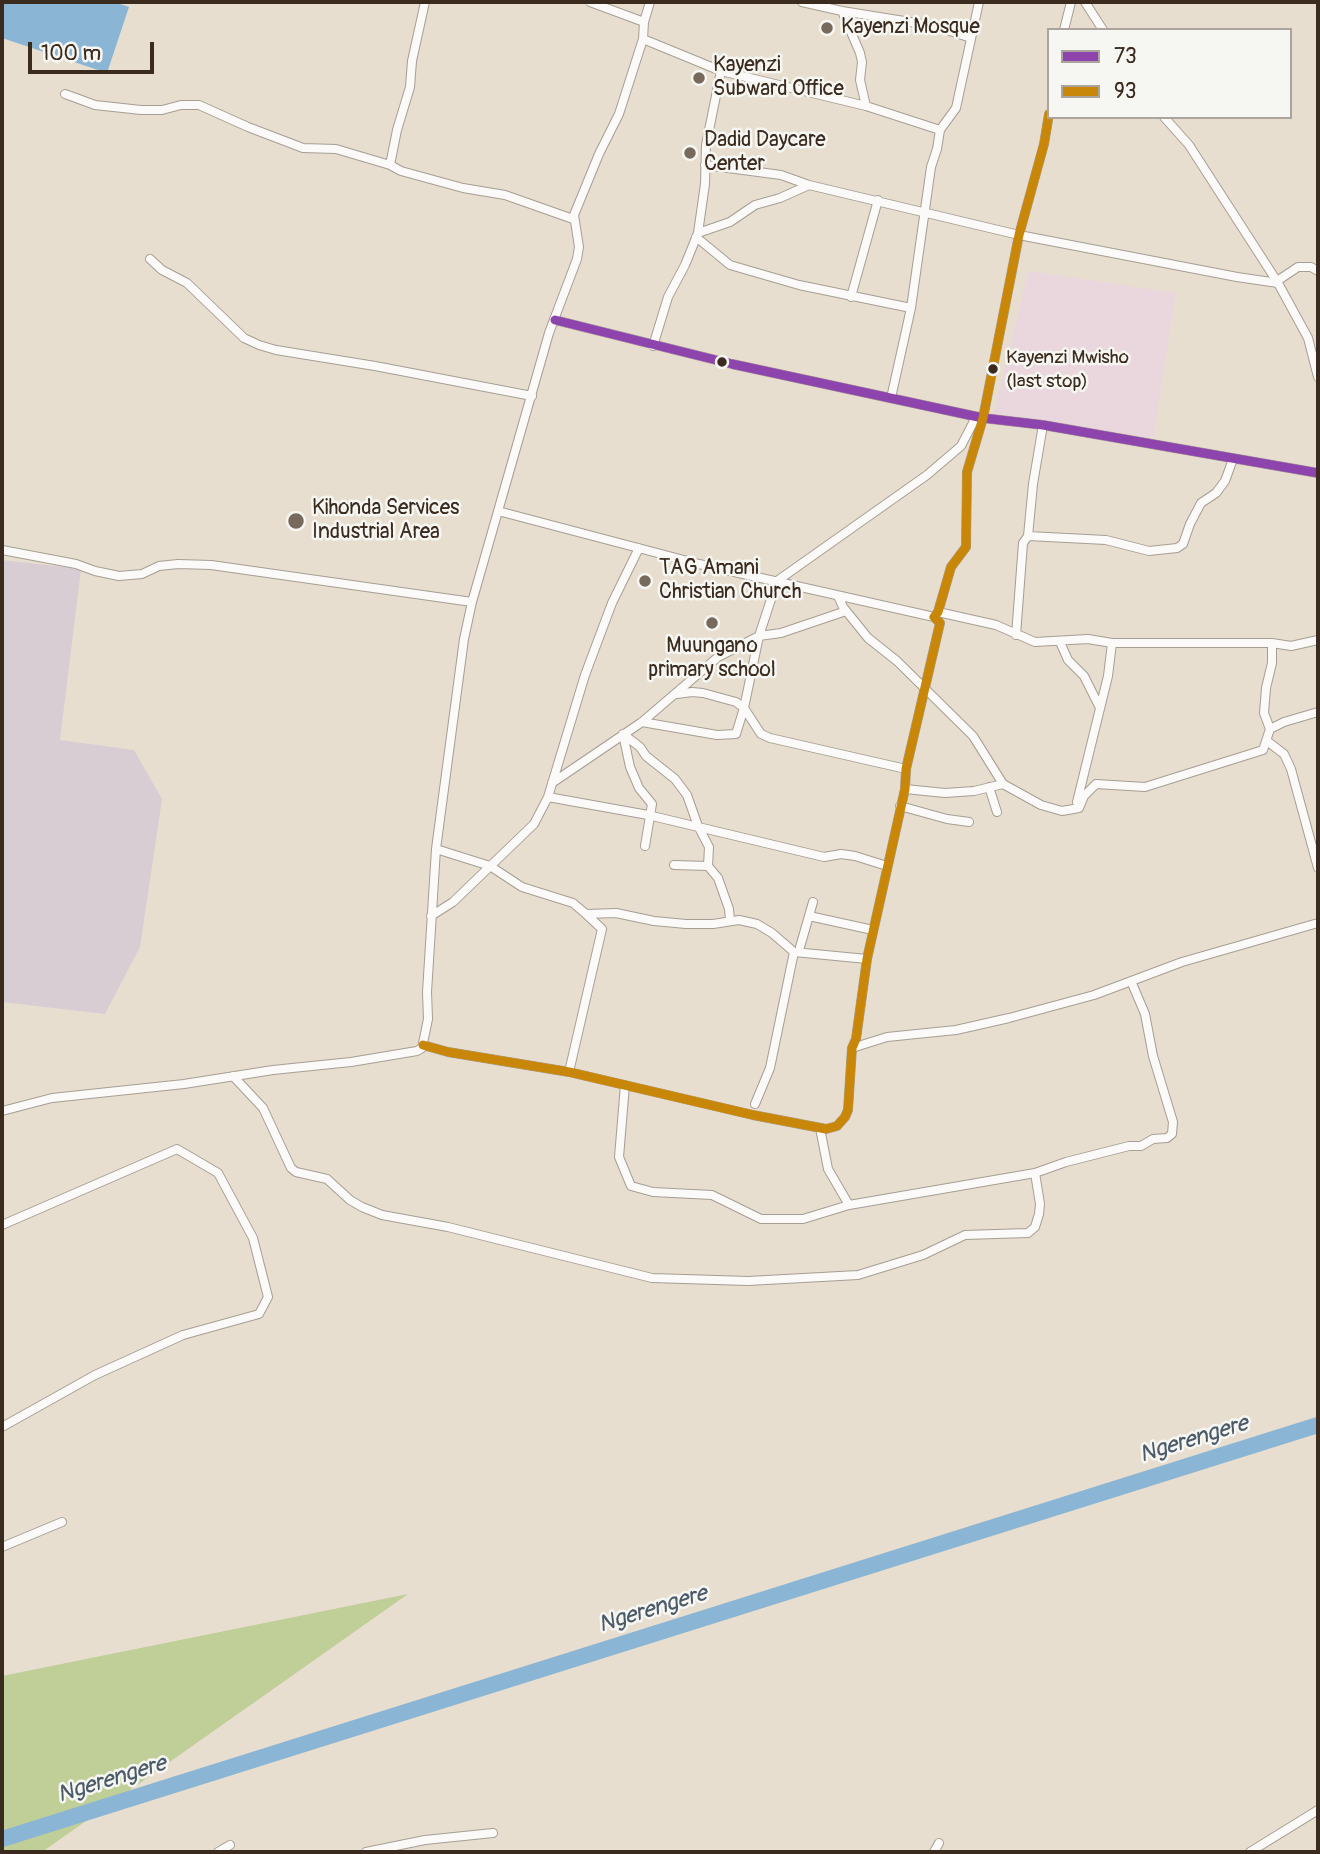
<!DOCTYPE html>
<html>
<head>
<meta charset="utf-8">
<style>
	body { margin:0 }
	#map { position:relative; width:1320px; height:1854px; overflow:hidden; background:#e7decf; font-family:Pangolin,sans-serif }
	canvas { display:block }
	.frame { position:absolute; inset:0; border:4px solid #3b2a1e; pointer-events:none }
	.legend { position:absolute; left:1047px; top:28px; width:245px; height:91px; box-sizing:border-box; background:#f6f6f2; border:2px solid #aba49d; margin:0; padding:9px 12px; list-style:none; font-size:21px; color:#3b2a1e }
	.legend li { display:flex; align-items:center; gap:14px; height:35px }
	.legend b { width:35px; border:2px solid #aba49d }
	.scale { position:absolute; left:28px; top:42px; width:126px; height:32px; box-sizing:border-box; border:4px solid #3b2a1e; border-top:0; padding-left:9px; font-size:21px; line-height:24px; white-space:nowrap; color:#3b2a1e; -webkit-text-stroke:5px #f6f6f2; paint-order:stroke }
</style>
</head>
<body>
<div id="map">
<canvas width="1320" height="1854"></canvas>
<div class="frame"></div>
<ul class="legend">
<li><b style="height:9px;background:#8e44ad"></b>73</li>
<li><b style="height:9px;background:#c88708"></b>93</li>
</ul>
<div class="scale">100 m</div>
</div>
<script>
const g = document.querySelector('canvas').getContext('2d');
g.lineJoin = 'round';
function fill(path, color) { g.fillStyle = color; g.fill(path, 'evenodd'); }
const toPath = rows => new Path2D(rows.map(r => 'M' + r).join(''));
function strokePath(path, color, width, dash) { g.strokeStyle = color; g.lineWidth = width; g.lineCap = dash ? 'butt' : 'round'; g.setLineDash(dash || []); g.stroke(path); }
function write(font, color, halo, rows, align = 'center') {
  g.font = font + ' Pangolin,sans-serif'; g.lineWidth = 5; g.setLineDash([]); g.textBaseline = 'middle'; g.strokeStyle = halo; g.fillStyle = color; for (const [text, x, y, turn = 0] of rows) {
    g.save(); g.translate(x, y); g.rotate((+turn || 0) * Math.PI / 180); g.textAlign = isNaN(turn) ? turn : align; if (halo) g.strokeText(text, 0, 0); g.fillText(text, 0, 0); g.restore();
  }
}
const built = toPath([
	[1028,271,1176,293,1153,438,994,413]
]);
const industrial = toPath([
	[2,560,81,569,60,740,134,750,162,799,140,947,105,1014,2,1002]
]);
const green = toPath([
	[408,1594,42,1852,2,1852,2,1676]
]);
const water = toPath([
	[2,2,114,2,129,7,107,73,2,38]
]);
const river = toPath([
	[2,1839,1318,1425]
]);
const street = toPath([
	[425,2,412,61,410,87,397,130,390,165,401,171,463,188,505,195,573,219],
	[590,2,644,22],
	[802,2,842,11,935,26,971,38],
	[1085,2,1103,30],
	[842,11,860,53,862,62,860,80,866,106],
	[1064,30,1071,2],
	[643,39,721,71,866,106,940,130],
	[65,94,95,105,141,110,162,110,181,105,199,105,248,127,303,148,336,149,390,165],
	[1164,117,1189,145,1278,283,1308,338,1318,377],
	[705,165,781,175,809,185,1019,235,1237,277,1278,283,1277,281,1298,267,1311,267,1318,271],
	[698,233,730,222,755,205,780,198,809,185],
	[696,237,730,265,799,285,911,308],
	[150,259,162,270,187,283,244,338,259,345,276,350,375,366,532,396],
	[851,297,878,200],
	[555,320,732,364,983,418,1043,425,1318,473],
	[653,346,668,297,685,265,698,233,705,184,706,145,721,71],
	[891,398,911,308,931,167,937,149,940,130,956,108,979,2],
	[498,511,699,564,934,617],
	[1028,536,1106,540,1149,551,1177,548,1183,544,1190,524,1201,503,1216,493,1225,481,1233,459],
	[2,550,76,564,95,571,119,576,142,574,159,566,178,564,211,565,472,602],
	[838,596,843,607,868,638,897,661,973,736,1003,784,1041,805,1062,811,1079,808,1084,796,1096,784,1145,787,1263,750,1270,729,1284,722,1318,712],
	[938,612,996,625,1035,642,1088,639,1112,643,1272,643,1291,646,1318,640],
	[1016,635,1023,543,1028,536,1033,484,1043,425],
	[1060,642,1068,660,1084,676,1100,708],
	[677,694,692,692,703,693,736,702,744,708,761,734,770,738,906,769],
	[642,722,717,735,736,734,744,708,759,636,777,581,927,475,961,446,976,417],
	[1270,729,1264,713,1266,688,1272,663,1272,643],
	[623,734,640,747,646,756,675,779,687,795,698,826,709,847,708,866,718,878,729,909,730,920],
	[623,734,630,767,639,788,652,804,645,846],
	[1267,741,1284,754,1291,769,1318,868],
	[552,783,642,722,718,657,759,636,781,633,846,611],
	[989,787,997,812],
	[905,789,945,793,974,791,1003,784],
	[548,797,648,815,824,857,841,854,855,856,887,866],
	[1077,802,1108,676,1112,643],
	[900,806,947,819,969,822],
	[436,849,490,866,522,887,573,903,586,914,616,913,654,921,686,924,713,924,739,920,757,924,772,933,794,952,867,959],
	[674,865,708,866],
	[431,916,453,902,534,824,548,797,585,675,612,603,639,548],
	[809,916,873,930],
	[800,947,813,902],
	[423,1045,448,1052,569,1072,753,1115,826,1129,837,1126,845,1117,848,1110,852,1048,856,1039,867,959,905,789,906,769,940,623,934,617,938,612,951,567,966,547,967,472,983,418,1019,235,1044,144,1049,114],
	[852,1048,887,1037,956,1030,1009,1018,1094,995,1182,962,1318,923],
	[569,1072,602,929,586,914],
	[233,1076,263,1108,291,1168,296,1172,327,1179,350,1200,362,1207,382,1215,448,1227,652,1278,748,1281,858,1275,923,1255,965,1235,1028,1233,1035,1227,1039,1214,1040,1204,1035,1173],
	[625,1085,619,1157,631,1186,653,1192,712,1195,761,1219,803,1219,849,1205,1035,1173,1066,1162,1129,1146,1141,1146,1153,1139,1167,1138,1172,1134,1173,1122,1153,1056,1145,1014,1131,981],
	[755,1104,770,1068,794,952],
	[2,1111,52,1098,184,1084,273,1070,351,1062,417,1051,422,1048,428,1019,427,992,436,849,464,639,472,602,549,333,577,259,579,247,574,215,599,154,619,114,643,39,644,22,650,2],
	[820,1128,828,1169,849,1205],
	[2,1225,177,1149,218,1173,253,1238,268,1297,259,1314,183,1335,95,1375,2,1427],
	[2,1547,62,1522],
	[218,1852,230,1845],
	[366,1852,425,1840,493,1833],
	[934,1852,939,1843],
	[1250,1852,1318,1810]
]);
const bus1 = toPath([
	[555,320,732,364,983,418,1043,425,1318,473]
]);
const bus2 = toPath([
	[423,1045,448,1052,569,1072,753,1115,826,1129,837,1126,845,1117,848,1110,852,1048,856,1039,867,959,905,789,906,769,940,623,934,617,938,612,951,567,966,547,967,472,983,418,1019,235,1044,144,1049,114]
]);
const markers = [
	[827,28,7,"#77695c"],
	[699,78,7,"#77695c"],
	[690,153,7,"#77695c"],
	[722,362,6,"#3b2a1e"],
	[993,369,6,"#3b2a1e"],
	[296,521,9,"#77695c"],
	[645,581,7,"#77695c"],
	[712,623,7,"#77695c"]
];
const busNames = [
	["Kayenzi Mwisho",1006,358],
	["(last stop)",1006,382]
];
const poiNames = [
	["Kayenzi Mosque",841,28],
	["Kayenzi",713,66],
	["Subward Office",713,90],
	["Dadid Daycare",704,141],
	["Center",704,165],
	["Kihonda Services",312,509],
	["Industrial Area",312,533],
	["TAG Amani",659,569],
	["Christian Church",659,593],
	["Muungano",712,647,"center"],
	["primary school",712,671,"center"]
];
const waterNames = [
	["Ngerengere",1194,1440,-17],
	["Ngerengere",653,1610,-17],
	["Ngerengere",112,1780,-17]
];
fill(built, '#ead7dd');
fill(industrial, '#d8cdd2');
fill(green, '#c0ce97');
fill(water, '#8bb5d4');
strokePath(river, '#8bb5d4', 16);
strokePath(street, '#a69e94', 10);
strokePath(street, '#fbfaf8', 8);
strokePath(bus1, '#8e44ad', 9);
strokePath(bus2, '#c88708', 9);
for (const [x, y, r, color] of markers) { const dot = new Path2D(); dot.arc(x, y, r, 0, 2 * Math.PI); g.fillStyle = color; g.fill(dot); strokePath(dot, '#f6f6f2', 2.5); }
write('19px', '#3b2a1e', '#f6f6f2', busNames, 'left');
write('21px', '#3b2a1e', '#f6f6f2', poiNames, 'left');
write('italic 23px', '#4b5a68', '#f6f6f2', waterNames);
</script>
</body>
</html>
